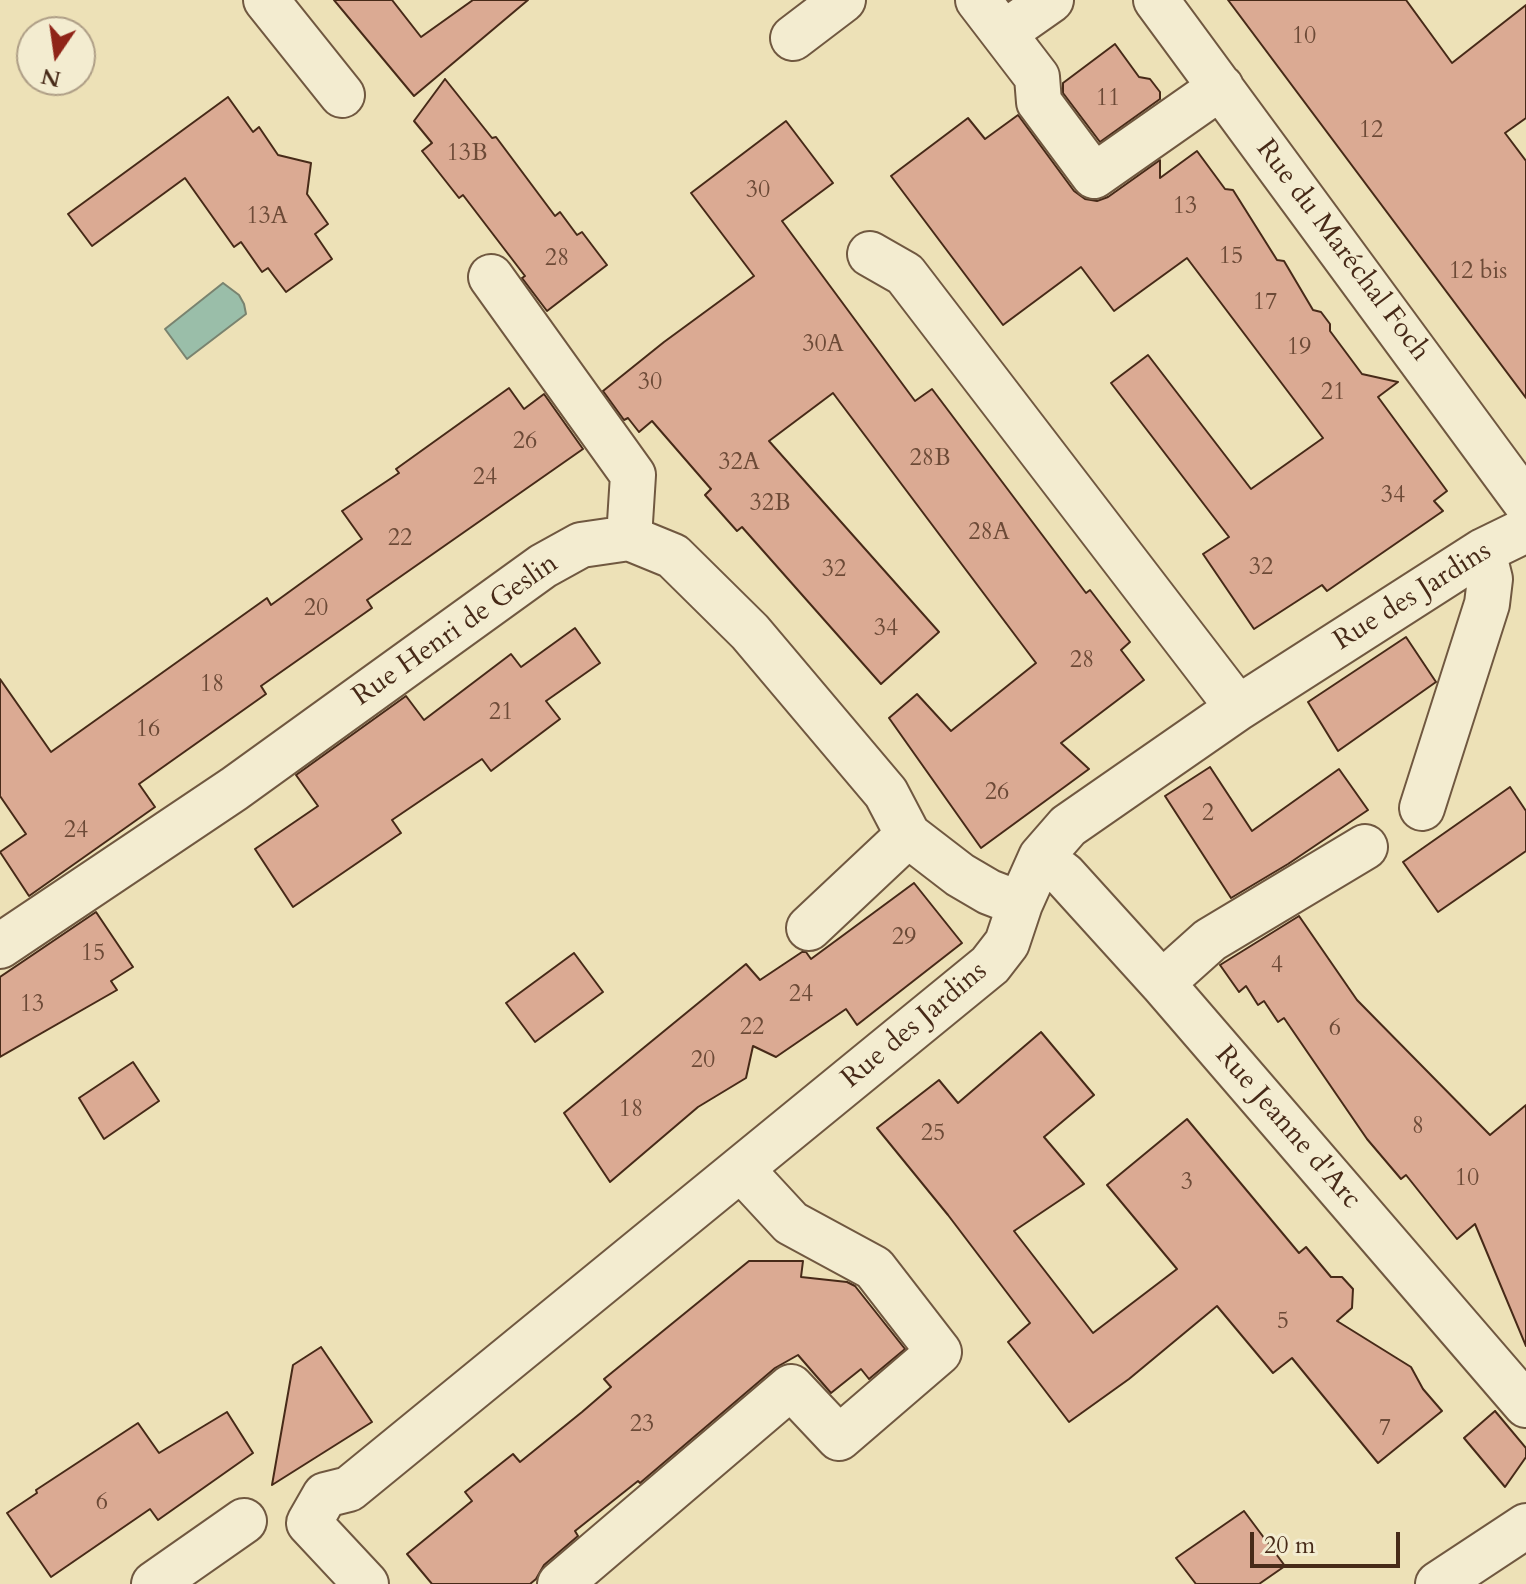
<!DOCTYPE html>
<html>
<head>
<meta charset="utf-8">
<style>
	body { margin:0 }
	#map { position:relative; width:1526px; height:1584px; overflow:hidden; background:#ede1b7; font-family:Cardo,serif }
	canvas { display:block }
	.north { position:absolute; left:16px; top:16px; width:80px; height:80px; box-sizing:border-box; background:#f3ecd0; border:2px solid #ae9e86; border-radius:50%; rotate:193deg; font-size:22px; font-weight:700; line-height:32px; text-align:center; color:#472a18 }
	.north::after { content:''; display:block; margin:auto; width:28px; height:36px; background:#8f2418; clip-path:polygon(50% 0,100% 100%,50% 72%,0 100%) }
	.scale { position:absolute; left:1250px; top:1532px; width:150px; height:36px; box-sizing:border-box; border:4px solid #472a18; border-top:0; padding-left:10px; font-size:24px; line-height:28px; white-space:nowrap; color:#472a18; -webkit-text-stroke:6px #f3ecd0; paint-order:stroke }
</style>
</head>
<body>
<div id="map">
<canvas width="1526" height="1584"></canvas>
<div class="north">N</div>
<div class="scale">20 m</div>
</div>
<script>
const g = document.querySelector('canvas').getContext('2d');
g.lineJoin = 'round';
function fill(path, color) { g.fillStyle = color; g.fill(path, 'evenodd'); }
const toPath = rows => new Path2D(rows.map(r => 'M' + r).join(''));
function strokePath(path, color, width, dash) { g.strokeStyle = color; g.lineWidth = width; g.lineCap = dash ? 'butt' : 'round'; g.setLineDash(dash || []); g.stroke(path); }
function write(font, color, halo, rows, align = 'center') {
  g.font = font + ' Cardo,serif'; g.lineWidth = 6; g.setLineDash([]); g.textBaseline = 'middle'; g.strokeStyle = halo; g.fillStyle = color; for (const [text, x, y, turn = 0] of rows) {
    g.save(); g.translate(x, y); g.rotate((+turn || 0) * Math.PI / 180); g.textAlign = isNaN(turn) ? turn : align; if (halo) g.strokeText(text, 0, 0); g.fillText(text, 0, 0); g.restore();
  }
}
const water = toPath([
	[223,283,239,295,244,304,246,314,187,359,165,329,223,283]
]);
const building = toPath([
	[334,0,392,0,421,37,473,0,528,0,414,96,334,0],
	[1228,0,1406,0,1452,63,1526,5,1526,118,1505,133,1526,161,1526,398,1228,0],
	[1115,44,1139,77,1150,79,1160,92,1160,99,1100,142,1063,93,1063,83,1115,44],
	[445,79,492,138,496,137,555,216,560,212,577,235,582,232,607,265,547,311,522,278,525,276,463,195,459,198,422,151,432,143,414,121,445,79],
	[228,97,253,132,259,127,278,155,311,163,307,194,328,224,315,234,332,259,286,292,268,268,262,272,241,242,234,247,185,178,92,246,68,214,228,97],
	[1018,115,1074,191,1085,199,1097,201,1108,197,1160,160,1160,178,1197,151,1225,189,1233,190,1277,260,1284,261,1313,310,1321,312,1330,324,1330,331,1362,374,1398,382,1378,397,1447,491,1434,501,1443,511,1327,591,1322,585,1254,629,1203,554,1229,537,1111,383,1148,355,1251,489,1323,438,1187,258,1114,311,1081,267,1003,325,891,176,968,118,985,139,1018,115],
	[786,121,833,183,782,221,915,401,932,389,1086,593,1090,590,1130,642,1121,650,1144,680,1061,743,1089,769,981,848,889,718,917,694,951,731,1036,663,833,393,769,441,939,632,881,684,742,527,737,531,705,495,711,489,652,421,639,432,628,418,624,420,603,391,664,342,754,276,691,193,786,121],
	[509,388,524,409,544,394,583,449,367,600,372,608,261,686,266,694,139,784,155,807,29,896,0,852,26,834,0,796,0,679,51,752,267,598,271,605,362,539,342,511,399,473,396,469,509,388],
	[575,628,600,663,546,701,560,719,491,771,482,759,392,820,401,833,293,907,255,849,318,806,296,775,406,696,424,720,511,654,521,667,575,628],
	[1406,637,1436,682,1338,751,1308,702,1406,637],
	[1210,767,1252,831,1339,769,1368,810,1288,864,1231,898,1165,796,1210,767],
	[1510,787,1526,811,1526,851,1438,912,1403,862,1510,787],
	[914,883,962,943,857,1025,846,1009,776,1057,753,1046,746,1078,698,1107,610,1182,564,1113,746,964,760,980,802,952,806,952,811,959,914,883],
	[96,912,133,967,111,981,117,990,0,1057,0,977,96,912],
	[1299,916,1357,1000,1490,1135,1526,1105,1526,1346,1475,1224,1457,1239,1406,1175,1401,1179,1367,1139,1284,1018,1278,1022,1264,1001,1258,1005,1246,986,1239,992,1220,965,1299,916],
	[574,953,603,992,535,1042,506,1003,574,953],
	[1041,1032,1094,1095,1044,1137,1084,1184,1014,1231,1093,1333,1177,1269,1107,1185,1187,1119,1299,1253,1306,1247,1331,1277,1342,1277,1353,1289,1352,1308,1337,1321,1411,1367,1423,1389,1442,1411,1378,1463,1292,1358,1273,1373,1217,1306,1129,1379,1069,1422,1008,1342,1030,1323,948,1215,877,1128,939,1080,958,1103,1041,1032],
	[133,1062,159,1101,104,1139,79,1098,133,1062],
	[749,1261,803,1261,801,1277,847,1282,855,1286,905,1349,869,1379,861,1369,831,1393,798,1355,775,1368,640,1483,638,1481,575,1531,578,1536,544,1565,536,1579,530,1584,432,1584,407,1554,472,1501,465,1492,513,1454,520,1462,582,1412,611,1387,604,1379,749,1261],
	[321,1347,372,1422,272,1485,293,1365,321,1347],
	[1495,1411,1526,1448,1526,1457,1505,1487,1464,1438,1495,1411],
	[227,1412,253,1453,158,1520,150,1509,51,1577,7,1513,37,1493,36,1490,138,1423,159,1453,227,1412],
	[1244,1511,1285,1566,1259,1584,1196,1584,1176,1558,1244,1511]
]);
const minor = toPath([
	[266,0,342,95],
	[978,0,1037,77,1039,102,1094,176,1221,87],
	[1156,0,1526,503],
	[1004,33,1051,0],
	[793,38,843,0],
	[870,254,905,274,1238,708],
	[491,277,633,475,629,538],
	[1422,808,1487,604,1490,579,1483,551],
	[1041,857,1064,875,1162,983,1526,1405],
	[809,928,908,835],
	[0,946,234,789,543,566,581,545,629,538,673,556,750,632,886,793,908,835,960,875,989,892,1020,904],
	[1162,983,1210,940,1365,847],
	[154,1584,244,1521],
	[366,1584,309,1523,325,1495,349,1489,990,965,1007,943,1020,904,1041,857,1068,826,1238,708,1483,551,1526,530],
	[560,1584,791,1387,839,1438,939,1352,874,1268,791,1223,741,1169],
	[1438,1584,1526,1526]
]);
const numberNames = [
	["10",1304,37],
	["11",1108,99],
	["12",1371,131],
	["13B",467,154],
	["30",758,191],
	["13",1185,207],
	["13A",267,217],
	["15",1231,257],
	["28",557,259],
	["12 bis",1478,272],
	["17",1265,303],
	["30A",823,345],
	["19",1299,348],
	["30",650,383],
	["21",1333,393],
	["26",525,442],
	["28B",930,459],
	["32A",739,463],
	["24",485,478],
	["34",1393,496],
	["32B",770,504],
	["28A",989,533],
	["22",400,539],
	["32",1261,568],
	["32",834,570],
	["20",316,609],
	["34",886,629],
	["28",1082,661],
	["18",212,685],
	["21",501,713],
	["16",148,730],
	["26",997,793],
	["2",1208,814],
	["24",76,831],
	["29",904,938],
	["15",93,954],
	["4",1277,966],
	["24",801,995],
	["13",32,1005],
	["22",752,1028],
	["6",1335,1029],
	["20",703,1061],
	["18",631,1110],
	["8",1418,1127],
	["25",933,1134],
	["10",1467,1179],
	["3",1187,1183],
	["5",1283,1322],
	["23",642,1425],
	["7",1385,1429],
	["6",102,1503]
];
const streetNames = [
	["Rue du Maréchal Foch",1342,251,53],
	["Rue des Jardins",1413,597,-32],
	["Rue Henri de Geslin",456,631,-35],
	["Rue des Jardins",915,1026,-40],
	["Rue Jeanne d'Arc",1287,1128,49]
];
fill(water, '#9abea9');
strokePath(water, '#79836f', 2);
fill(building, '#dbaa93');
strokePath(building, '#472a18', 2);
strokePath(minor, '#705840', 48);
strokePath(minor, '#f3ecd0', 44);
write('24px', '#6c4a37', null, numberNames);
write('28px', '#472a18', '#f3ecd0', streetNames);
</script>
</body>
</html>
